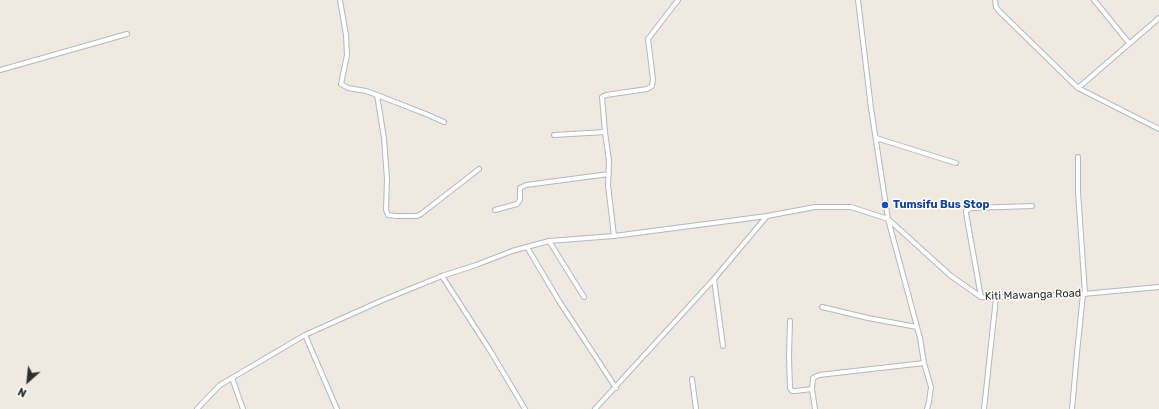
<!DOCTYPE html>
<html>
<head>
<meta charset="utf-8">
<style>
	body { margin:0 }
	#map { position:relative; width:1159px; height:409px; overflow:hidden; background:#efe9e1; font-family:Rubik,sans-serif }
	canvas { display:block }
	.north { position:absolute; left:8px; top:361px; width:40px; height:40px; -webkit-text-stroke:3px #fff; paint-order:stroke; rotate:207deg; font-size:11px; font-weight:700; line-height:16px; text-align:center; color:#2e2e2e }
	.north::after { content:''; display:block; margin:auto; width:14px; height:18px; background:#2e2e2e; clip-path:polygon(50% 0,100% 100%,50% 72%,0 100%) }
</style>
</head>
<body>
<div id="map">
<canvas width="1159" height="409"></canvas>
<div class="north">N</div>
</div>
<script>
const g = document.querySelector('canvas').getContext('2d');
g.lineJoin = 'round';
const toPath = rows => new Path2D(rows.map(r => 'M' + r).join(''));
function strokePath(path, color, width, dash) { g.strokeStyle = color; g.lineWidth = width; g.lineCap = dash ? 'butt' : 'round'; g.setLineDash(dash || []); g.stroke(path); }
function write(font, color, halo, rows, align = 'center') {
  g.font = font + ' Rubik,sans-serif'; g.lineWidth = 3; g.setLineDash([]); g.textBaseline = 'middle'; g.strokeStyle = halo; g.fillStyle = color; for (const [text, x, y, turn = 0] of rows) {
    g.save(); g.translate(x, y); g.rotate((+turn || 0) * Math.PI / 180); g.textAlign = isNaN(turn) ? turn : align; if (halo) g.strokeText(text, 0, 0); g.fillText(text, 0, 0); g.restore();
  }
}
const minor = toPath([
	[340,0,346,35,347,55,341,84,348,88,366,91,377,95,426,114,444,122],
	[858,0,871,108,888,219,920,338,924,363,931,387,929,402,927,409],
	[995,0,996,7,999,11,1078,88,1159,129],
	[1094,0,1129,43],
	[0,70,127,34],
	[1078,88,1159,18],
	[377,95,384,138,387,179,386,210,388,215,397,216,417,216,421,214,479,169],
	[605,132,602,97,606,95,647,89,652,86,653,79,648,39,678,0],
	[554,135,605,132,609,161,608,185,614,236],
	[876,138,943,159,956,163],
	[1078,157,1078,192,1085,293],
	[495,210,517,204,520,200,520,188,526,185,609,174],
	[549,241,584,297],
	[527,247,559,301,616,388],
	[442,276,491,352,525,409],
	[714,279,723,346],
	[981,297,966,213,966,211,971,208,1032,206],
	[822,307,868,318,917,327],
	[790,321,789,356,790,388,792,391,795,391,812,389,813,378,819,375,924,363],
	[305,335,337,409],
	[232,378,243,409],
	[692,379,696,409],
	[812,389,815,409],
	[197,409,220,385,305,335,383,300,442,276,476,265,512,251,549,241,614,236,767,216,815,207,851,207,888,219,951,276,981,297,996,298,1002,297,1083,294,1159,287],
	[595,409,714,279,767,216],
	[984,409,996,298],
	[1072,409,1077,353,1083,294]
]);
const markers = [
	[885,205,4,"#1a4fb4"]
];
const transitNames = [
	["Tumsifu Bus Stop",893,205]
];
const streetNames = [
	["Kiti Mawanga Road",1033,295,-2]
];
strokePath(minor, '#b4b7c1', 6);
strokePath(minor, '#fff', 4);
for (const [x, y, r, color] of markers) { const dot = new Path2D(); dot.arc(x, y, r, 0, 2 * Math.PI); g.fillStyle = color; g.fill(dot); strokePath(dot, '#fff', 1.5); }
write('bold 11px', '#164399', '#fff', transitNames, 'left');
write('11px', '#2e2e2e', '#fff', streetNames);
</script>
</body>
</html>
